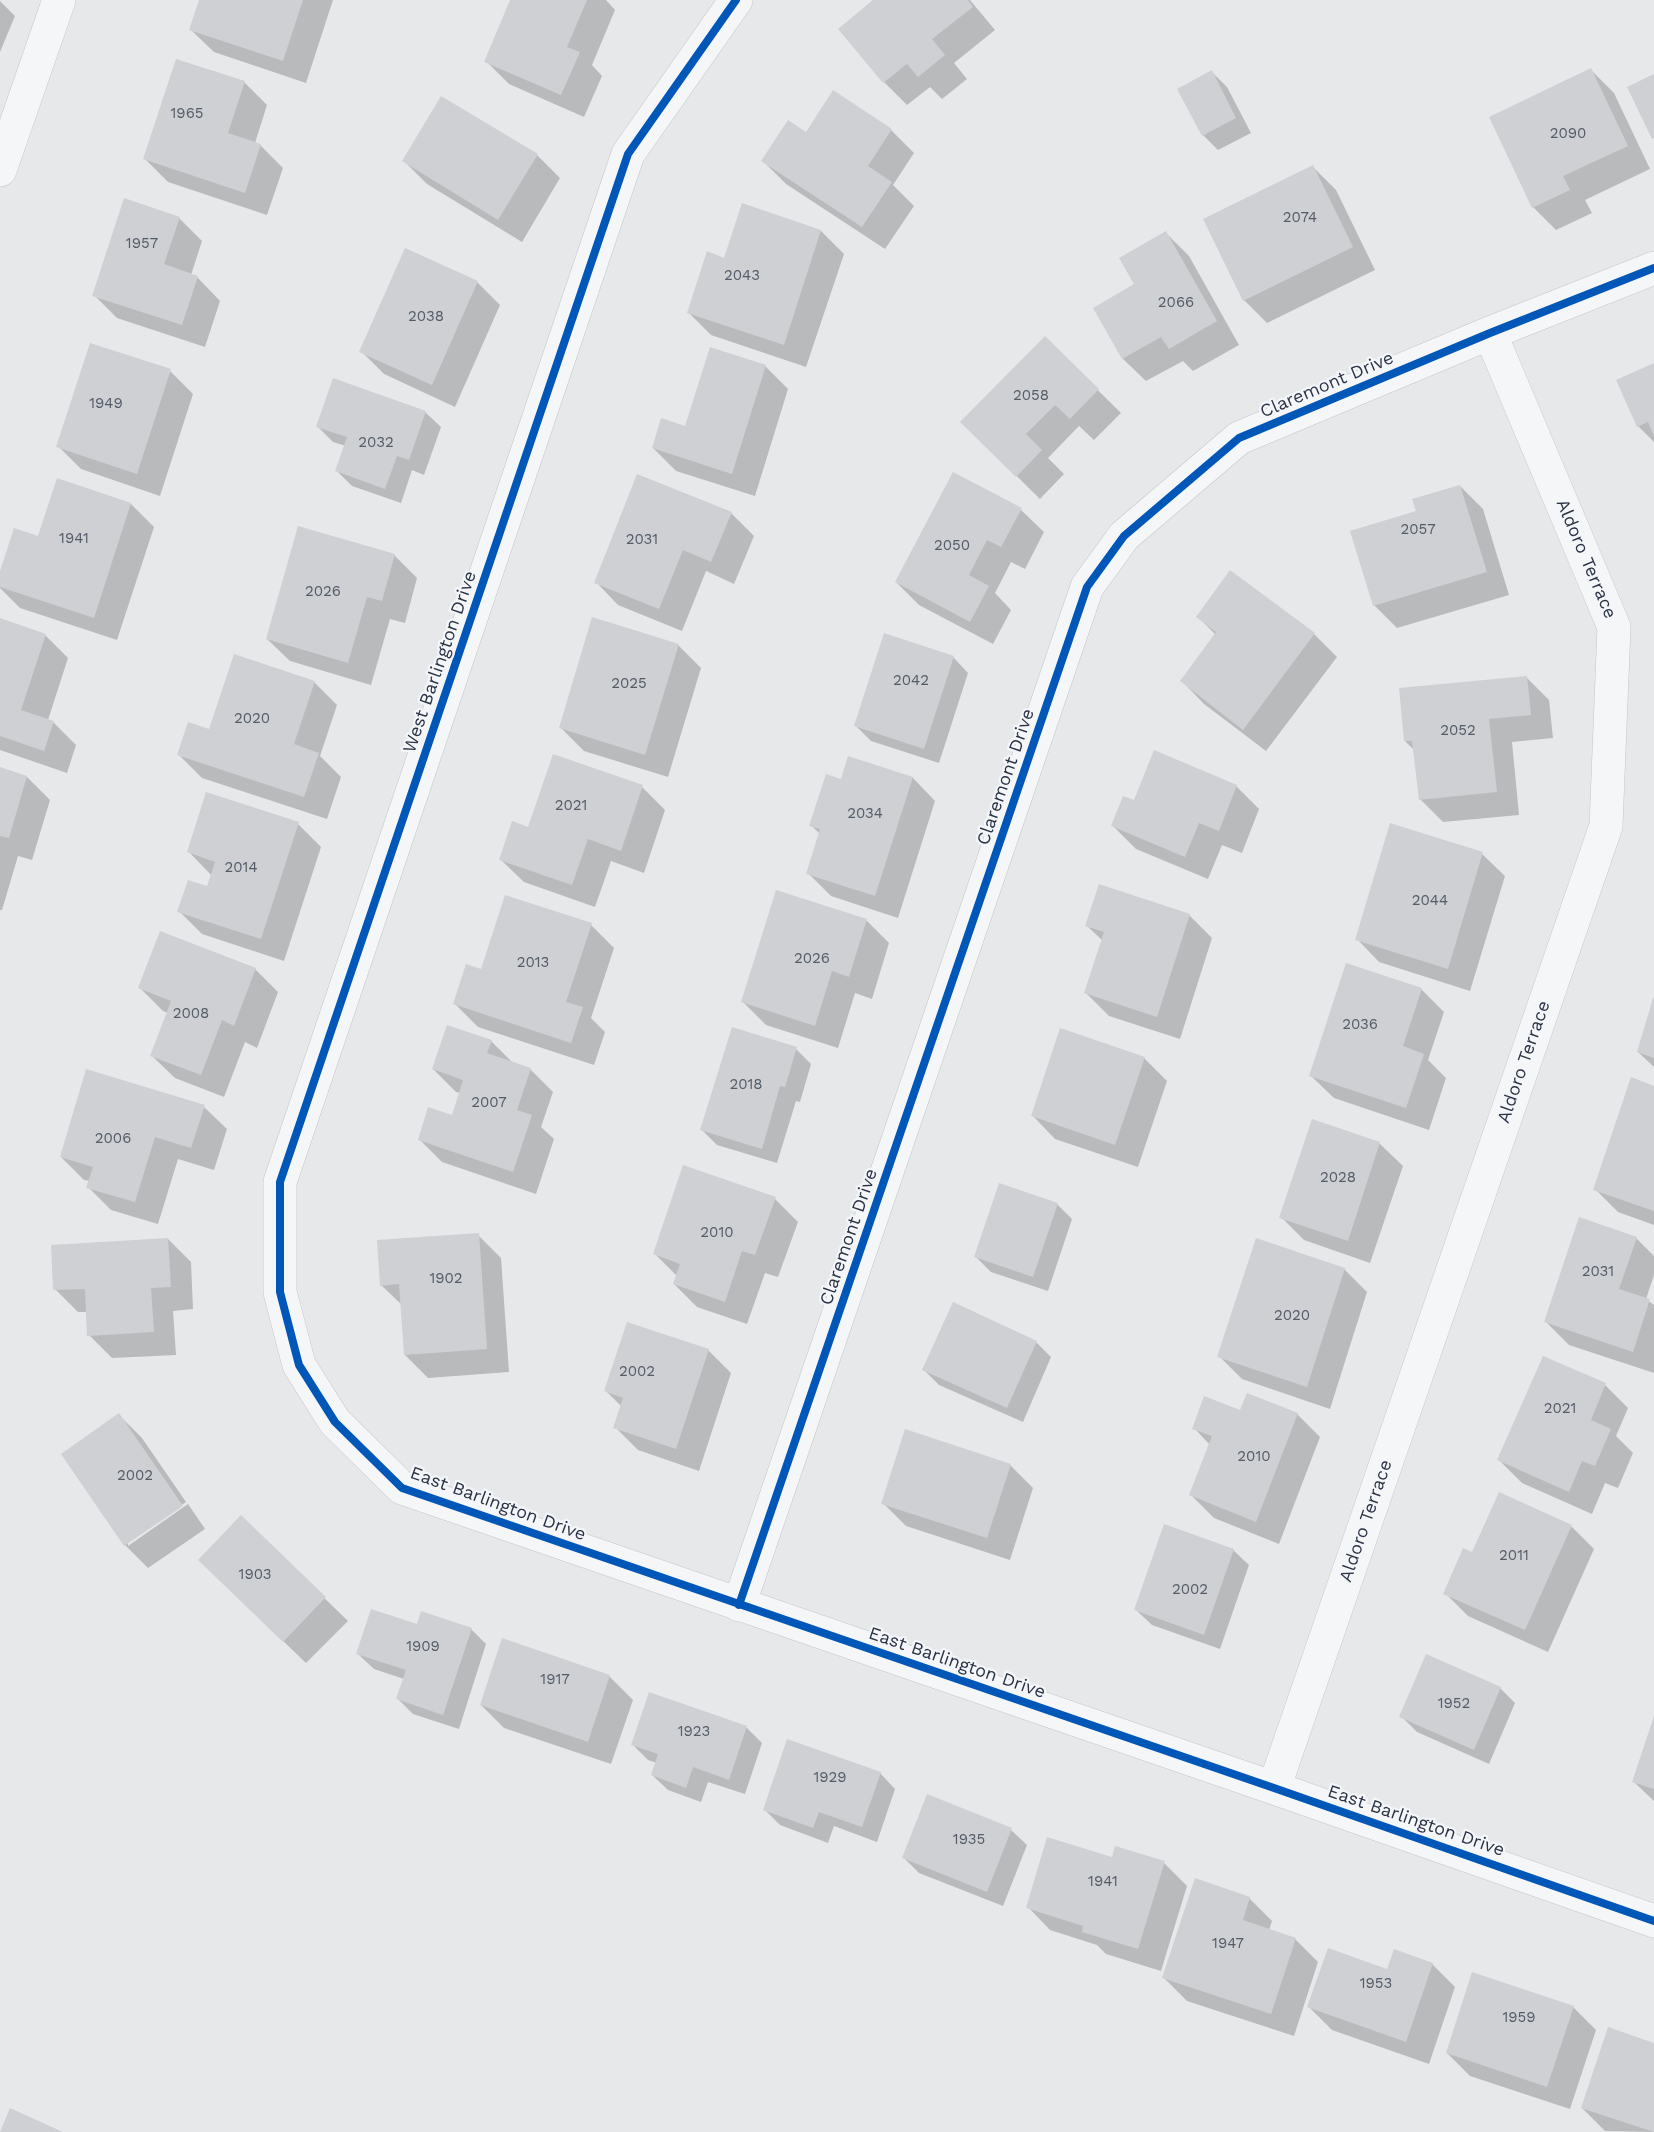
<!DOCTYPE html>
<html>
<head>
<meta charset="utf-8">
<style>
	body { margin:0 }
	canvas { display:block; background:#e6e8ea }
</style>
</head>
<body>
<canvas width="1654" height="2132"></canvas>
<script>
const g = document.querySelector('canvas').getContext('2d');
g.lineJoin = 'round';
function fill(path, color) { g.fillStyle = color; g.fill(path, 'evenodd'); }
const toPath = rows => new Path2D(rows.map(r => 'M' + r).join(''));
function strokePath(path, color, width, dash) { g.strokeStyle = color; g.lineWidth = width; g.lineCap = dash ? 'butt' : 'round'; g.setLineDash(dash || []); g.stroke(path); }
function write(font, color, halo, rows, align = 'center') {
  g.font = font + ' "Work Sans",sans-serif'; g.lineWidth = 4.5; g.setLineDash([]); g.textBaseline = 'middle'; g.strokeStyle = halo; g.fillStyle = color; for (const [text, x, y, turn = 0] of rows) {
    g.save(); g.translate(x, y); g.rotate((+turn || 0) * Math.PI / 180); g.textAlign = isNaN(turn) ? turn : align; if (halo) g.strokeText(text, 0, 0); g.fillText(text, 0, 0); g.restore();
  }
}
const shadow = toPath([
	[201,0,333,0,306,83,214,52,191,30],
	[512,0,606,0,615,10,592,65,602,76,584,117,509,84,486,61],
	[876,0,970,0,995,30,954,63,967,79,942,99,930,87,907,105,884,82,840,29],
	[0,1,15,16,0,52],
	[1591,70,1614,93,1650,169,1585,200,1592,213,1556,230,1533,207,1491,118],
	[1212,72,1227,87,1251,133,1218,150,1203,135],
	[244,82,267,105,255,143,260,145,283,168,267,215,168,182,145,159],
	[891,130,914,153,893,185,914,206,885,249,786,184,763,161,806,134],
	[537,155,560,178,522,242,427,184,404,161],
	[1313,167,1336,190,1375,270,1267,323,1244,300],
	[743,205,821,231,844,254,806,367,711,335,688,312,725,260],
	[179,218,202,241,191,275,198,278,220,301,205,347,117,318,94,295],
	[1166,233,1189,256,1239,345,1193,371,1183,361,1146,381,1123,359,1095,308,1136,284],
	[477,282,500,305,455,407,384,374,361,351],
	[1045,338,1121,413,1094,440,1079,426,1048,458,1064,474,1040,499,962,422],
	[1654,364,1654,442,1638,426],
	[765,366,788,389,755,496,676,471,653,448,686,428],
	[170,371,193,394,160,496,81,469,58,446],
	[425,412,441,427,424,475,412,470,401,503,352,486,337,471,346,446,333,442,317,426],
	[954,474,1021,510,1044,532,1025,569,1011,562,995,593,1011,610,993,644,919,605,896,582],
	[1460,486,1483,509,1509,595,1397,628,1374,605,1418,512],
	[131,504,154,527,117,640,20,608,0,588,0,575,39,538],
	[731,513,754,536,734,584,706,571,682,631,618,605,596,582],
	[394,555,417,578,405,623,390,619,371,685,290,661,267,639],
	[1198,617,1314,634,1337,657,1266,751,1204,704,1182,681,1216,635],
	[0,620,45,635,68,658,48,720,53,722,76,745,67,773,0,750],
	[678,645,701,668,668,777,584,751,561,728],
	[953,657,968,673,939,763,871,741,856,726],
	[1526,677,1549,700,1553,738,1512,742,1519,815,1443,822,1420,799,1415,751,1405,741],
	[314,682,337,705,320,756,341,777,327,819,202,778,179,755,210,730],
	[0,769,27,777,50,800,32,860,18,856,2,910,0,910],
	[913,778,935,801,898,918,831,896,808,873,820,834,811,825,842,781],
	[1236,786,1259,809,1242,853,1222,845,1208,879,1136,849,1113,826,1135,802],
	[642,787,665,810,644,873,611,861,595,907,524,882,501,860,529,829],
	[298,824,321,847,284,961,202,934,179,911,208,888,212,876,189,852],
	[1482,854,1505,876,1470,991,1379,962,1357,939],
	[1189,915,1212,938,1180,1039,1109,1016,1086,993,1103,941,1087,926],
	[866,920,889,943,872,999,855,993,838,1048,766,1025,743,1002],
	[591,925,614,948,591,1018,605,1032,594,1065,478,1027,455,1004,482,971],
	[255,969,278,992,257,1048,245,1042,224,1097,175,1078,152,1056,168,1013,163,1011,140,988],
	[1421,989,1444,1012,1428,1060,1446,1078,1429,1130,1334,1098,1311,1076],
	[1654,1002,1654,1067,1638,1052],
	[491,1041,513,1063,530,1069,553,1092,541,1127,554,1139,536,1194,442,1162,419,1139,453,1117,461,1093,456,1092,433,1069],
	[796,1049,811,1064,800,1102,796,1101,777,1163,717,1145,702,1130],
	[1144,1058,1167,1081,1138,1167,1055,1139,1033,1116],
	[1654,1087,1654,1225,1618,1212,1595,1189],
	[204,1107,227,1129,214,1170,178,1159,158,1224,111,1210,88,1187,90,1181,84,1180,61,1157],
	[1313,1121,1380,1144,1403,1166,1370,1263,1304,1240,1281,1217],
	[775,1199,798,1222,778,1277,765,1273,747,1324,697,1307,674,1284,677,1276,655,1254],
	[1057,1204,1072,1219,1048,1291,991,1272,976,1257],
	[478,1235,501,1258,509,1372,428,1378,405,1355,402,1305,381,1285],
	[1636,1238,1654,1256,1654,1275,1646,1299,1654,1305,1654,1373,1569,1345,1546,1322],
	[168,1239,191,1262,193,1309,173,1311,176,1355,112,1358,89,1335,88,1312,78,1312,55,1289],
	[1344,1269,1367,1292,1330,1409,1242,1379,1219,1356],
	[1036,1342,1051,1357,1023,1422,939,1385,924,1370],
	[708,1350,731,1373,699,1471,638,1450,615,1427,622,1407,606,1391],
	[1605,1385,1628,1408,1616,1436,1633,1453,1618,1488,1605,1483,1592,1514,1522,1483,1499,1460],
	[1241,1412,1297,1414,1320,1437,1279,1544,1214,1518,1191,1495,1210,1445,1194,1428],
	[119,1415,142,1438,186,1502,128,1542,128,1546,188,1504,205,1529,148,1568,125,1545,63,1454],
	[1010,1465,1033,1488,1010,1560,906,1526,883,1503],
	[242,1518,348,1621,306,1663,223,1583],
	[1571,1526,1594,1549,1548,1652,1468,1616,1445,1593,1473,1554],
	[1233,1550,1249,1565,1220,1649,1152,1625,1136,1610],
	[418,1626,471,1629,486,1644,459,1729,413,1714,398,1699,404,1679,374,1669,358,1654],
	[503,1640,610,1677,633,1700,611,1764,504,1728,481,1705],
	[1500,1688,1515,1703,1489,1764,1417,1732,1401,1716],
	[650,1694,747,1728,762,1743,745,1794,708,1782,701,1802,668,1790,652,1775,657,1763,648,1760,633,1745],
	[1654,1719,1654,1801,1634,1782],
	[880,1773,895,1789,877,1842,834,1826,828,1843,780,1825,765,1810],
	[928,1796,1011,1830,1027,1845,1003,1906,919,1873,903,1857],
	[1113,1859,1164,1863,1187,1886,1161,1971,1106,1954,1097,1945,1050,1930,1028,1907],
	[1249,1898,1272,1921,1269,1930,1295,1939,1318,1962,1294,2036,1187,2001,1164,1978],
	[1432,1964,1455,1987,1429,2064,1332,2030,1309,2007,1388,1971],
	[1573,2007,1596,2030,1570,2109,1470,2076,1447,2053],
	[1654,2044,1654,2132,1605,2131,1582,2108]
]);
const building = toPath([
	[199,0,303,0,283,61,189,30],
	[510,0,587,0,567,47,580,52,561,95,484,62],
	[873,0,968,0,973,7,932,39,945,55,918,77,907,64,883,83,838,29],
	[176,59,245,81,228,133,261,144,245,193,143,159],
	[1591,68,1628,146,1563,176,1570,190,1532,208,1489,117],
	[1212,70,1236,118,1202,136,1177,89],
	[1654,74,1654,138,1652,139,1627,87],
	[833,90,892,129,868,166,892,182,862,227,761,161,788,120,806,132],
	[441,96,538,154,498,220,402,161],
	[1313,165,1353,247,1243,301,1203,219],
	[124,198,180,217,164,264,198,276,182,325,92,296],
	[742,203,821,230,784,345,687,313,707,251,724,258],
	[1166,231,1217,321,1169,349,1161,337,1122,359,1093,308,1134,284,1119,258],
	[405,248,478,281,432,385,359,352],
	[1045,336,1099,389,1070,419,1055,405,1026,434,1042,450,1016,477,960,422],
	[90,343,171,369,137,474,56,447],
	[710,347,766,365,732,474,652,448,661,418,685,426],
	[1654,363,1654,436,1648,422,1637,427,1616,380],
	[333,378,426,411,409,460,397,456,385,489,335,471,347,437,316,427],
	[953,472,1022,508,1001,547,987,540,969,575,989,586,970,622,895,582],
	[637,474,732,512,711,562,683,550,659,609,594,583],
	[57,478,131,503,94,618,0,587,0,571,14,528,38,536],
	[1460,485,1487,572,1373,606,1350,531,1416,511,1412,499],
	[298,526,395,554,382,601,367,597,348,663,266,639],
	[1230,570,1315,633,1243,730,1180,681,1216,632,1196,617],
	[592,617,679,644,645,755,559,728],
	[0,618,46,634,21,710,54,721,44,751,0,736],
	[884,633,954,656,924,749,854,726],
	[234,654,315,681,294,744,319,753,304,797,177,755,188,722,209,729],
	[1527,676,1531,715,1489,719,1497,792,1419,800,1412,741,1404,741,1399,688],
	[1154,750,1237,785,1219,831,1199,823,1185,857,1111,826,1123,796,1134,800],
	[553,754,643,785,621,851,588,839,572,885,499,860,512,821,528,827],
	[848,756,913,777,875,896,806,874,820,829,809,826,826,774,841,779],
	[0,767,27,776,9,838,0,836],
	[206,792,299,822,261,939,177,912,188,880,207,886,215,862,187,852],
	[1390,823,1483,852,1448,969,1355,940],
	[1099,884,1190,914,1157,1017,1084,993,1104,932,1085,926],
	[776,890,867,919,849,977,832,971,815,1026,741,1002],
	[505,895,592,923,566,1002,583,1007,571,1043,453,1004,466,964,481,969],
	[160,931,256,968,234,1026,222,1020,201,1075,150,1056,171,1001,138,988],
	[1346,963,1422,988,1403,1046,1424,1054,1406,1108,1309,1076],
	[1653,998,1654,998,1654,1058,1637,1052],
	[447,1025,492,1040,487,1053,531,1068,517,1110,532,1115,513,1172,418,1140,428,1107,452,1115,463,1080,432,1069],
	[732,1027,797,1047,785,1087,780,1086,762,1149,700,1130],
	[1060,1028,1145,1057,1115,1145,1031,1116],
	[86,1069,205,1105,191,1148,155,1137,135,1202,86,1188,93,1167,60,1157],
	[1631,1077,1654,1086,1654,1211,1593,1190],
	[1312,1119,1380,1142,1348,1241,1279,1218],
	[683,1165,776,1197,755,1255,742,1251,725,1302,673,1284,680,1264,653,1254],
	[999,1183,1058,1203,1033,1277,974,1257],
	[1579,1217,1637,1237,1619,1289,1650,1299,1633,1352,1544,1322],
	[479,1233,487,1349,404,1355,399,1284,380,1286,377,1240],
	[168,1238,171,1287,151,1288,154,1332,87,1336,85,1289,53,1290,51,1245],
	[1256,1238,1345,1268,1307,1387,1217,1357],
	[953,1302,1037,1341,1007,1408,922,1370],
	[627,1322,709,1349,676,1449,613,1428,623,1398,604,1391],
	[1543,1356,1606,1383,1591,1420,1611,1429,1595,1466,1582,1461,1569,1492,1497,1460],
	[1247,1393,1298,1413,1256,1522,1189,1495,1212,1436,1192,1429,1204,1396,1240,1410],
	[119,1413,183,1506,124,1546,61,1454],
	[905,1429,1011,1464,987,1538,881,1504],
	[1499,1492,1572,1525,1525,1630,1443,1594,1463,1548,1472,1552],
	[241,1515,326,1597,283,1642,198,1560],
	[1164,1524,1234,1549,1204,1635,1134,1610],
	[371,1609,417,1624,421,1611,472,1628,443,1715,396,1699,406,1670,356,1654],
	[502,1638,610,1675,588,1742,480,1705],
	[1426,1654,1501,1687,1474,1750,1399,1717],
	[649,1692,747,1726,729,1780,693,1767,686,1788,651,1775,658,1754,631,1745],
	[1654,1716,1654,1789,1632,1782],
	[787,1739,881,1772,862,1827,819,1812,813,1828,763,1810],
	[927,1794,1012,1828,987,1892,902,1858],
	[1047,1837,1112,1857,1115,1846,1165,1861,1138,1949,1082,1932,1083,1926,1026,1908],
	[1195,1878,1250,1897,1243,1920,1296,1938,1271,2014,1162,1978],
	[1328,1948,1387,1969,1394,1949,1433,1963,1406,2042,1307,2007],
	[1472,1972,1574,2006,1547,2087,1446,2053],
	[1608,2027,1654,2043,1654,2132,1581,2108],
	[10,2108,63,2132,0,2132]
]);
const street = toPath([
	[736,0,628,154,280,1182,280,1292,299,1365,335,1422,402,1488,1274,1788,1654,1921],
	[0,170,59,0],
	[739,1605,1087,587,1124,536,1239,438,1490,333,1654,268],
	[1274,1788,1606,826,1614,627,1490,333]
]);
const cycleway = toPath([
	[736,0,628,154,280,1182,280,1292,299,1365,335,1422,402,1488,1274,1788,1654,1921],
	[739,1605,1087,587,1124,536,1239,438,1490,333,1654,268]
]);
const numberNames = [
	["1965",187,114],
	["2090",1568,134],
	["2074",1300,218],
	["1957",142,244],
	["2043",742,276],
	["2066",1176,303],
	["2038",426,317],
	["2058",1031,396],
	["1949",106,404],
	["2032",376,443],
	["2057",1418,530],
	["1941",74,539],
	["2031",642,540],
	["2050",952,546],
	["2026",323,592],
	["2042",911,681],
	["2025",629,684],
	["2020",252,719],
	["2052",1458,731],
	["2021",571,806],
	["2034",865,814],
	["2014",241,868],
	["2044",1430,901],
	["2026",812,959],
	["2013",533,963],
	["2008",191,1014],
	["2036",1360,1025],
	["2018",746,1085],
	["2007",489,1103],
	["2006",113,1139],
	["2028",1338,1178],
	["2010",717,1233],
	["2031",1598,1272],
	["1902",446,1279],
	["2020",1292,1316],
	["2002",637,1372],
	["2021",1560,1409],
	["2010",1254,1457],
	["2002",135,1476],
	["2011",1514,1556],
	["1903",255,1575],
	["2002",1190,1590],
	["1909",423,1647],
	["1917",555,1680],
	["1952",1454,1704],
	["1923",694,1732],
	["1929",830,1778],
	["1935",969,1840],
	["1941",1103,1882],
	["1947",1228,1944],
	["1953",1376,1984],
	["1959",1519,2018]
];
const streetNames = [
	["Claremont Drive",1327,385,-23],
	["Aldoro Terrace",1586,559,67],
	["West Barlington Drive",440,662,-71],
	["Claremont Drive",1006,777,-71],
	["Aldoro Terrace",1524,1062,-71],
	["Claremont Drive",849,1237,-71],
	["East Barlington Drive",498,1504,20],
	["Aldoro Terrace",1366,1521,-71],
	["East Barlington Drive",957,1663,19],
	["East Barlington Drive",1416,1821,19]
];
fill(shadow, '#0003');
fill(building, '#ced0d3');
strokePath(street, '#c4c6c8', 34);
strokePath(street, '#f5f6f7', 33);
strokePath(cycleway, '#0057b8', 8);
write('15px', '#545c69', null, numberNames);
write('18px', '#2b3445', '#f4f6f9', streetNames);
</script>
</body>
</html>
